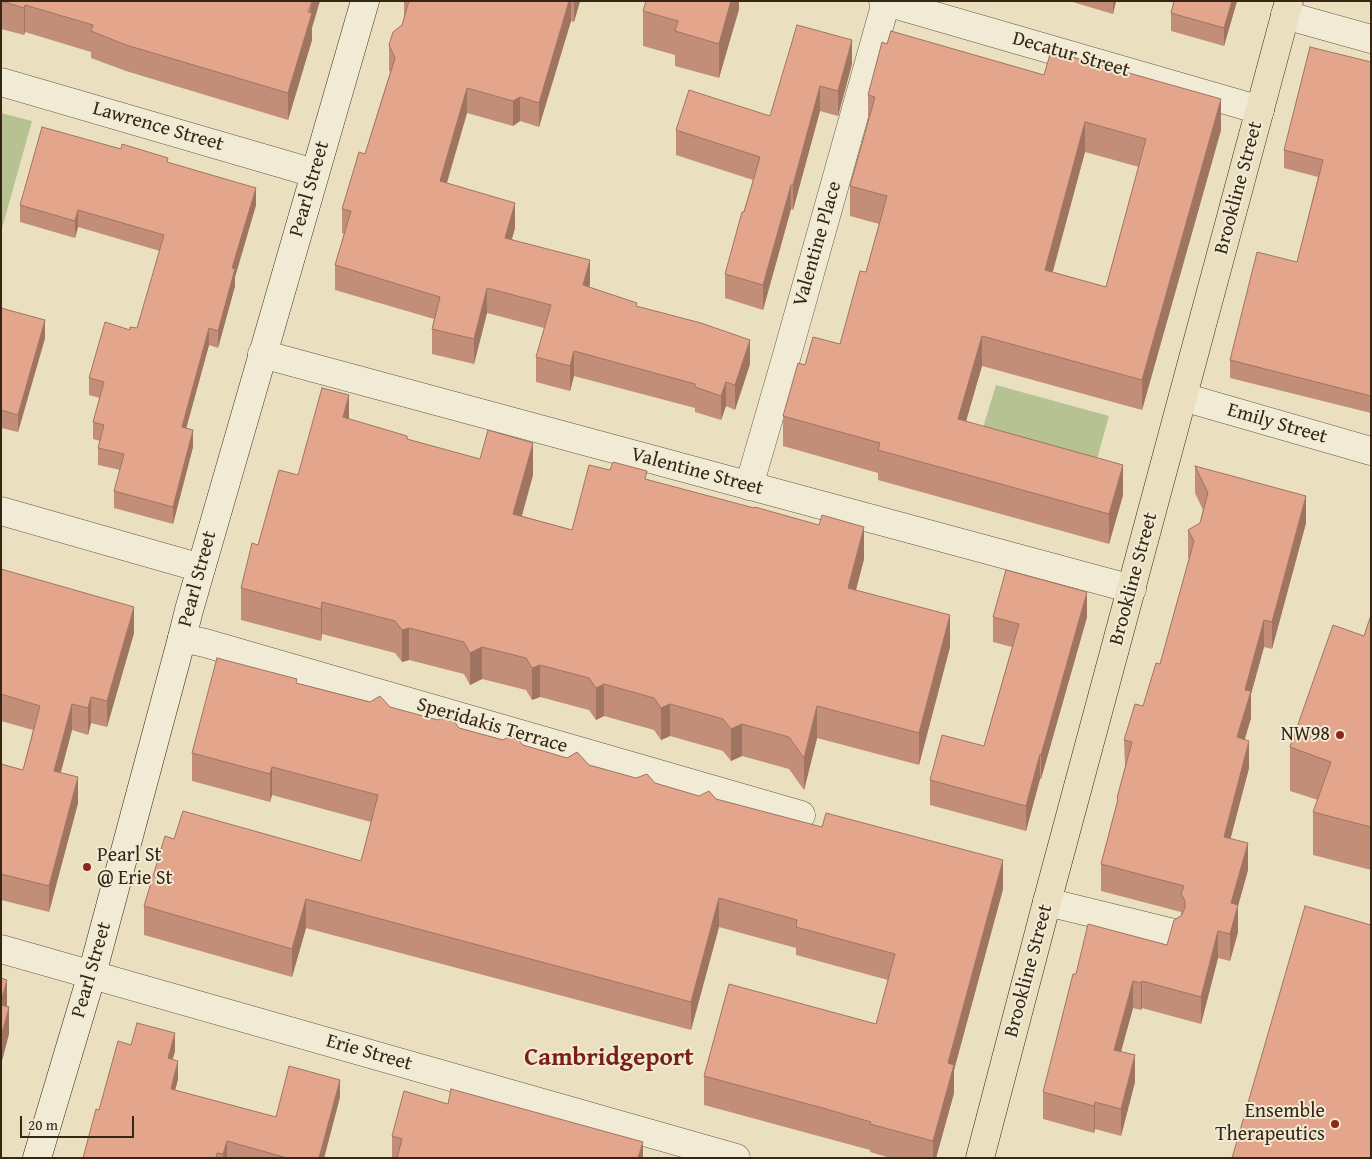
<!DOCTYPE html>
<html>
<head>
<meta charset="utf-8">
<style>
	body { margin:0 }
	#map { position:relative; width:1372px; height:1159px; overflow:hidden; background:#eae0c0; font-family:"Gentium Book Plus",serif }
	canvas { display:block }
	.frame { position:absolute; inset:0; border:2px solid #382614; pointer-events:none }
	.scale { position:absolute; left:20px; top:1116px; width:114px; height:22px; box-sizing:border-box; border:2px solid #382614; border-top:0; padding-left:6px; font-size:15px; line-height:18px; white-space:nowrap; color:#382614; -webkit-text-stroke:4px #f1ebd6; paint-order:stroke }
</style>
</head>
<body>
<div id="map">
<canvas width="1372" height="1159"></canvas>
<div class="frame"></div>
<div class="scale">20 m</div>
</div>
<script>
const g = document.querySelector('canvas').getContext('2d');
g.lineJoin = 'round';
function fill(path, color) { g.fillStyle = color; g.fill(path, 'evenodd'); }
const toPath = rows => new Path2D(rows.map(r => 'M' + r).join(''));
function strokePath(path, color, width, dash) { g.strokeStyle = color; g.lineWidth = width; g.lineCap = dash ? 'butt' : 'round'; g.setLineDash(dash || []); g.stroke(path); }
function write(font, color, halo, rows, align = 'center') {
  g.font = font + ' "Gentium Book Plus",serif'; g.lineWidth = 4; g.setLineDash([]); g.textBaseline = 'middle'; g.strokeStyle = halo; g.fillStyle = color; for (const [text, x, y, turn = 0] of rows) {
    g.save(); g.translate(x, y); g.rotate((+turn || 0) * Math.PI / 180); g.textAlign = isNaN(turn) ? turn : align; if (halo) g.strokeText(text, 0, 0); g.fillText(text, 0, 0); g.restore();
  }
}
const green = toPath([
	[1,113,32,121,1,232],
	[996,385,1109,416,1095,466,981,434]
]);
const street = toPath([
	[883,1,1260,110],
	[1285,15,1371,39],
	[1,82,314,173],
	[262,354,1132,589],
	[1183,397,1371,451],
	[749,486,787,355,886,2],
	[1,511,201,568],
	[182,638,205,643,801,815],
	[1047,902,1170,932],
	[1,949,736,1158]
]);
const secondary = toPath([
	[37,1158,92,974,182,638,189,610,365,1]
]);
const primary = toPath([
	[980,1158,1047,902,1289,1]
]);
const wall = toPath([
	[1,1,312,28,312,40,288,120,126,71,91,58,91,52,25,32,24,35,1,29],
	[404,1,580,1,574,22,571,21,539,127,520,121,513,126,467,113,447,183,515,228,512,239,590,284,589,287,637,307,750,364,735,410,726,406,721,420,695,412,695,408,574,376,570,391,536,382,536,357,544,328,487,313,474,364,432,354,432,329,434,319,335,290,335,265,344,234,342,233,342,209,365,154,390,73,389,70,389,45,402,25,404,17],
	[739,1,739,9,719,78,675,66,675,55,643,46,643,11],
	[1069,1,1116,1,1113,14],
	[1174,1,1237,1,1224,46,1171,31,1171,13],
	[1371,62,1371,413,1230,378,1230,360,1297,262,1318,177,1284,168,1284,150],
	[852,64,838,116,820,111,793,210,791,209,763,310,725,298,725,274,753,180,676,155,676,130,770,116],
	[868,95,1221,130,1142,410,982,366,966,421,1123,495,1109,544,878,480,878,473,783,446,783,416,805,365,840,344,866,272,879,224,850,216,850,186,868,122],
	[1085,152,1139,167,1106,287,1052,272],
	[168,163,256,205,235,277,235,286,218,348,209,345,186,428,193,447,173,524,114,508,114,491,120,470,98,465,98,448,100,441,93,439,93,422,100,398,89,395,89,378,130,330,137,328,160,251,78,227,75,238,20,222,20,205],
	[1,308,45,338,18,432,1,428],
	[349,419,407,439,533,475,522,516,572,530,647,479,864,559,856,590,950,647,919,765,817,738,804,790,789,769,742,756,731,761,723,751,670,736,661,740,654,730,604,716,596,720,589,710,540,697,532,700,526,690,482,679,470,685,464,674,409,660,402,662,395,653,322,634,321,641,241,620,241,588,258,545,298,475],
	[1195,466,1306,523,1272,649,1264,647,1251,694,1251,718,1245,739,1249,768,1230,838,1248,870,1238,906,1238,932,1230,961,1218,958,1201,1024,1142,1008,1141,1010,1133,1008,1121,1051,1135,1082,1121,1136,1095,1129,1094,1133,1043,1119,1043,1092,1076,974,1167,945,1181,916,1181,912,1101,891,1101,864,1117,805,1117,798,1125,767,1124,740,1143,706,1160,664,1189,559,1188,557,1188,530,1200,523,1203,510,1195,493],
	[1,569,134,633,107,727,91,723,88,735,72,730,61,772,78,803,49,912,1,900,1,764,23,770,33,730,1,721],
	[1371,615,1371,870,1313,855,1313,812,1318,800,1290,791,1290,747,1364,636],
	[993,617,1087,617,1041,779,1040,779,1026,831,930,805,930,780,984,746,1012,647,993,642],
	[297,683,390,707,459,728,523,745,589,765,699,796,716,799,1003,889,954,1070,954,1093,936,1158,890,1158,870,1152,870,1150,704,1105,704,1076,876,1024,888,980,796,955,796,948,719,927,691,1030,306,928,292,977,144,935,144,906,174,839,361,861,371,822,272,795,270,802,192,781,192,753],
	[131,1045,175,1051,172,1059,178,1079,175,1090,276,1117,340,1097,324,1158,83,1158,99,1110],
	[392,1136,643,1158,392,1158]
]);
const shadedWall = toPath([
	[312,1,320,1,312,28,312,40,288,120,288,93],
	[569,1,571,1,571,21,539,127,539,103],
	[574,1,580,1,574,22],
	[731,1,739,1,739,9,719,78,719,44],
	[1113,1,1116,1,1113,14],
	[1232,1,1237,1,1224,46,1224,28],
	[25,5,25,32,24,35,24,8],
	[852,40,852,64,838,116,838,91],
	[820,86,820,111,793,210,793,185],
	[467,88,467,113,440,206,440,181],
	[520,97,520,121,513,126,513,101],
	[1221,99,1221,130,1142,410,1142,380],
	[1085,122,1085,152,1045,301,1045,270],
	[791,185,791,209,763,310,763,285],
	[256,188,256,205,235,277,235,286,218,348,218,331,232,268],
	[515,203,515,228,505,262,505,238],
	[78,210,78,227,75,238,75,221],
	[590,260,590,284,583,309,583,285],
	[487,288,487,313,474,364,474,339],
	[45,320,45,338,18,432,18,415],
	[209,328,209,345,182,444,182,427],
	[982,336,982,366,958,449,958,419],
	[750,340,750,364,735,410,735,385],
	[574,351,574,376,570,391,570,366],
	[726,382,726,406,721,420,721,396],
	[349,395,349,427,343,417],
	[193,430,193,447,173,524,173,507],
	[533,443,533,475,513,546,513,514],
	[1123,465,1123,495,1109,544,1109,514],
	[1306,496,1306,523,1272,649,1272,622],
	[864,527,864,559,848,620,848,588],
	[1087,592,1087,617,1041,779,1041,755],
	[322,602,322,634,321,641,321,609],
	[134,607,134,633,107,727,107,701],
	[950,615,950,647,919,765,919,733],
	[1264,620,1264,647,1251,694,1251,718,1237,764,1237,737,1245,690],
	[409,628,409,660,402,662,402,630],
	[482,647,482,679,470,685,470,653],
	[540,665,540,697,532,700,532,668],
	[604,684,604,716,596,720,596,688],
	[91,697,91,723,88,735,88,708],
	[72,704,72,730,54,797,54,771],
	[670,704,670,736,661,740,661,708],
	[817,706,817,738,804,790,804,758],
	[742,724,742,756,731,761,731,729],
	[1249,741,1249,768,1224,864,1224,837],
	[1040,754,1040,779,1026,831,1026,806],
	[272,767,272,795,270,802,270,774],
	[78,777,78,803,49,912,49,886],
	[1248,843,1248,870,1238,906,1238,932,1230,961,1230,934,1231,903],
	[1003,860,1003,889,954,1070,954,1093,936,1158,933,1158,933,1141,948,1063],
	[719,898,719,927,691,1030,691,1002],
	[306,899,306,928,292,977,292,949],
	[1218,931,1218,958,1201,1024,1201,997],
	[7,980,7,1007,1,1028,1,1001],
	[1133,981,1133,1008,1114,1077,1114,1050],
	[1142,981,1142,1008,1141,1010,1141,983],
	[9,1007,9,1034,1,1065,1,1037],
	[175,1033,175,1051,168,1076,168,1058],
	[1135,1055,1135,1082,1121,1136,1121,1109],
	[178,1061,178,1079,171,1106,171,1089],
	[340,1080,340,1097,324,1158,319,1158],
	[1095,1102,1095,1129,1094,1133,1094,1106],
	[227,1141,227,1158,223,1158,223,1154],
	[643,1142,643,1158,638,1158]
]);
const building = toPath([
	[1,1,312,1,308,12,312,13,288,93,126,45,91,31,93,25,25,5,24,8,1,1],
	[409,1,569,1,539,103,520,97,513,101,467,88,440,181,515,203,505,238,590,260,583,285,637,303,636,306,701,323,750,340,735,385,726,382,721,396,695,387,695,384,574,351,570,366,536,357,551,305,487,288,474,339,432,329,440,297,335,265,351,211,342,209,359,152,365,154,395,58,389,45,393,32,402,25,409,1],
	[646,1,731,1,719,44,675,31,678,21,643,11,646,1],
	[1174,1,1232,1,1224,28,1171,13,1174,1],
	[797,25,852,40,838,91,820,86,793,185,791,185,763,285,725,274,742,212,744,212,760,157,676,130,689,90,770,116,797,25],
	[891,31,1044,75,1051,51,1221,99,1142,380,982,336,958,419,1123,465,1109,514,878,450,880,443,783,416,798,363,805,365,813,337,840,344,860,271,866,272,887,196,850,186,875,97,868,95,882,42,887,44,891,31],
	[1085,122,1146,139,1106,287,1045,270,1085,122],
	[1310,47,1371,62,1371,396,1230,360,1257,252,1297,262,1323,160,1284,150,1310,47],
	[42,127,121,149,122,144,168,158,167,162,256,188,232,268,235,269,218,331,209,328,182,427,193,430,173,507,114,491,124,454,98,448,104,425,93,422,104,382,89,378,105,322,130,330,130,327,137,328,164,235,78,210,75,221,20,205,42,127],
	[1,308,45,320,18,415,1,410,1,308],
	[322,388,349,395,343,417,407,436,407,439,480,459,488,430,533,443,513,514,572,530,589,465,610,470,613,462,647,471,645,479,754,508,755,507,819,525,822,515,864,527,848,588,950,615,919,733,817,706,804,758,789,737,742,724,731,729,723,719,670,704,661,708,654,698,604,684,596,688,589,678,540,665,532,668,526,658,482,647,470,653,464,642,409,628,402,630,395,621,322,602,321,609,241,588,252,543,258,545,279,470,298,475,322,388],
	[1195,466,1306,496,1272,622,1264,620,1245,690,1251,691,1237,737,1249,741,1224,837,1248,843,1231,903,1238,905,1230,934,1218,931,1201,997,1142,981,1141,983,1133,981,1114,1050,1135,1055,1121,1109,1095,1102,1094,1106,1043,1092,1073,974,1076,974,1088,924,1167,945,1174,920,1181,916,1185,908,1185,901,1181,894,1184,886,1101,864,1118,799,1117,798,1132,742,1124,740,1135,704,1143,706,1156,663,1160,664,1194,541,1188,530,1200,523,1208,493,1195,466],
	[1,569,134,607,107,701,91,697,88,708,72,704,54,771,78,777,49,886,1,874,1,764,23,770,40,706,1,694,1,569],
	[1006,570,1087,592,1041,755,1040,754,1026,806,930,780,942,735,984,746,1019,624,993,617,1006,570],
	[1371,615,1371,827,1313,812,1331,762,1290,747,1333,625,1364,636,1371,615],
	[217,658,297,679,296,683,370,702,380,696,390,707,438,720,449,714,459,728,503,740,513,734,523,745,567,758,577,752,589,765,636,778,647,774,655,783,699,796,709,791,716,799,822,827,826,813,1003,860,948,1063,954,1065,933,1141,870,1124,871,1122,819,1107,704,1076,729,984,876,1024,895,954,796,927,797,920,719,898,691,1002,306,899,292,949,144,906,165,836,174,839,183,811,361,861,378,795,272,767,270,774,192,753,217,658],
	[1305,906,1371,925,1371,1158,1232,1158,1305,906],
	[1,978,7,980,1,1001,1,978],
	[1,1005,9,1007,1,1037,1,1005],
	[137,1023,175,1033,168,1058,178,1061,171,1089,276,1117,289,1066,340,1080,319,1158,287,1158,227,1141,223,1154,217,1153,216,1158,83,1158,96,1109,99,1110,118,1041,131,1045,137,1023],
	[451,1089,643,1142,638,1158,397,1158,402,1139,392,1136,404,1091,448,1104,451,1089]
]);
const markers = [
	[1340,735,5,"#8f2418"],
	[87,867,5,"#8f2418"],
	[1335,1124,5,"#8f2418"]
];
const streetNames = [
	["Decatur Street",1071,55,16],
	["Lawrence Street",158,127,16],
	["Brookline Street",1239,188,-75],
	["Pearl Street",310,189,-74],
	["Valentine Place",818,244,-74],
	["Emily Street",1277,424,16],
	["Valentine Street",697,472,15],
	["Pearl Street",198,579,-75],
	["Brookline Street",1134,579,-75],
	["Speridakis Terrace",492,726,16],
	["Pearl Street",92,970,-74],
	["Brookline Street",1029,971,-75],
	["Erie Street",369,1053,16]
];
const poiNames = [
	["NW98",1330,735],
	["Pearl St",97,856,"left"],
	["@ Erie St",97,879,"left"],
	["Ensemble",1325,1112],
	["Therapeutics",1325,1135]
];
const districtNames = [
	["Cambridgeport",609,1059]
];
fill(green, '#b6c292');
strokePath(street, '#64543f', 29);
strokePath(secondary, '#382614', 29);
strokePath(primary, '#382614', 29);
strokePath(street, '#f1ebd6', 28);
strokePath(secondary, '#f1ebd6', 28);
strokePath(primary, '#eae0c0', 28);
fill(wall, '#c38e78');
fill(shadedWall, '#9f7461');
fill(building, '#e3a58b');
strokePath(building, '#9f7461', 1);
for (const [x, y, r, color] of markers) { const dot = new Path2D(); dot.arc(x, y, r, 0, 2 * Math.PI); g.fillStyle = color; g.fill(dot); strokePath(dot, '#f1ebd6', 2); }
write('20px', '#382614', '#f1ebd6', streetNames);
write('20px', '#382614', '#f1ebd6', poiNames, 'right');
write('bold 25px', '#7a1f14', '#f1ebd6', districtNames);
</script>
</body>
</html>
